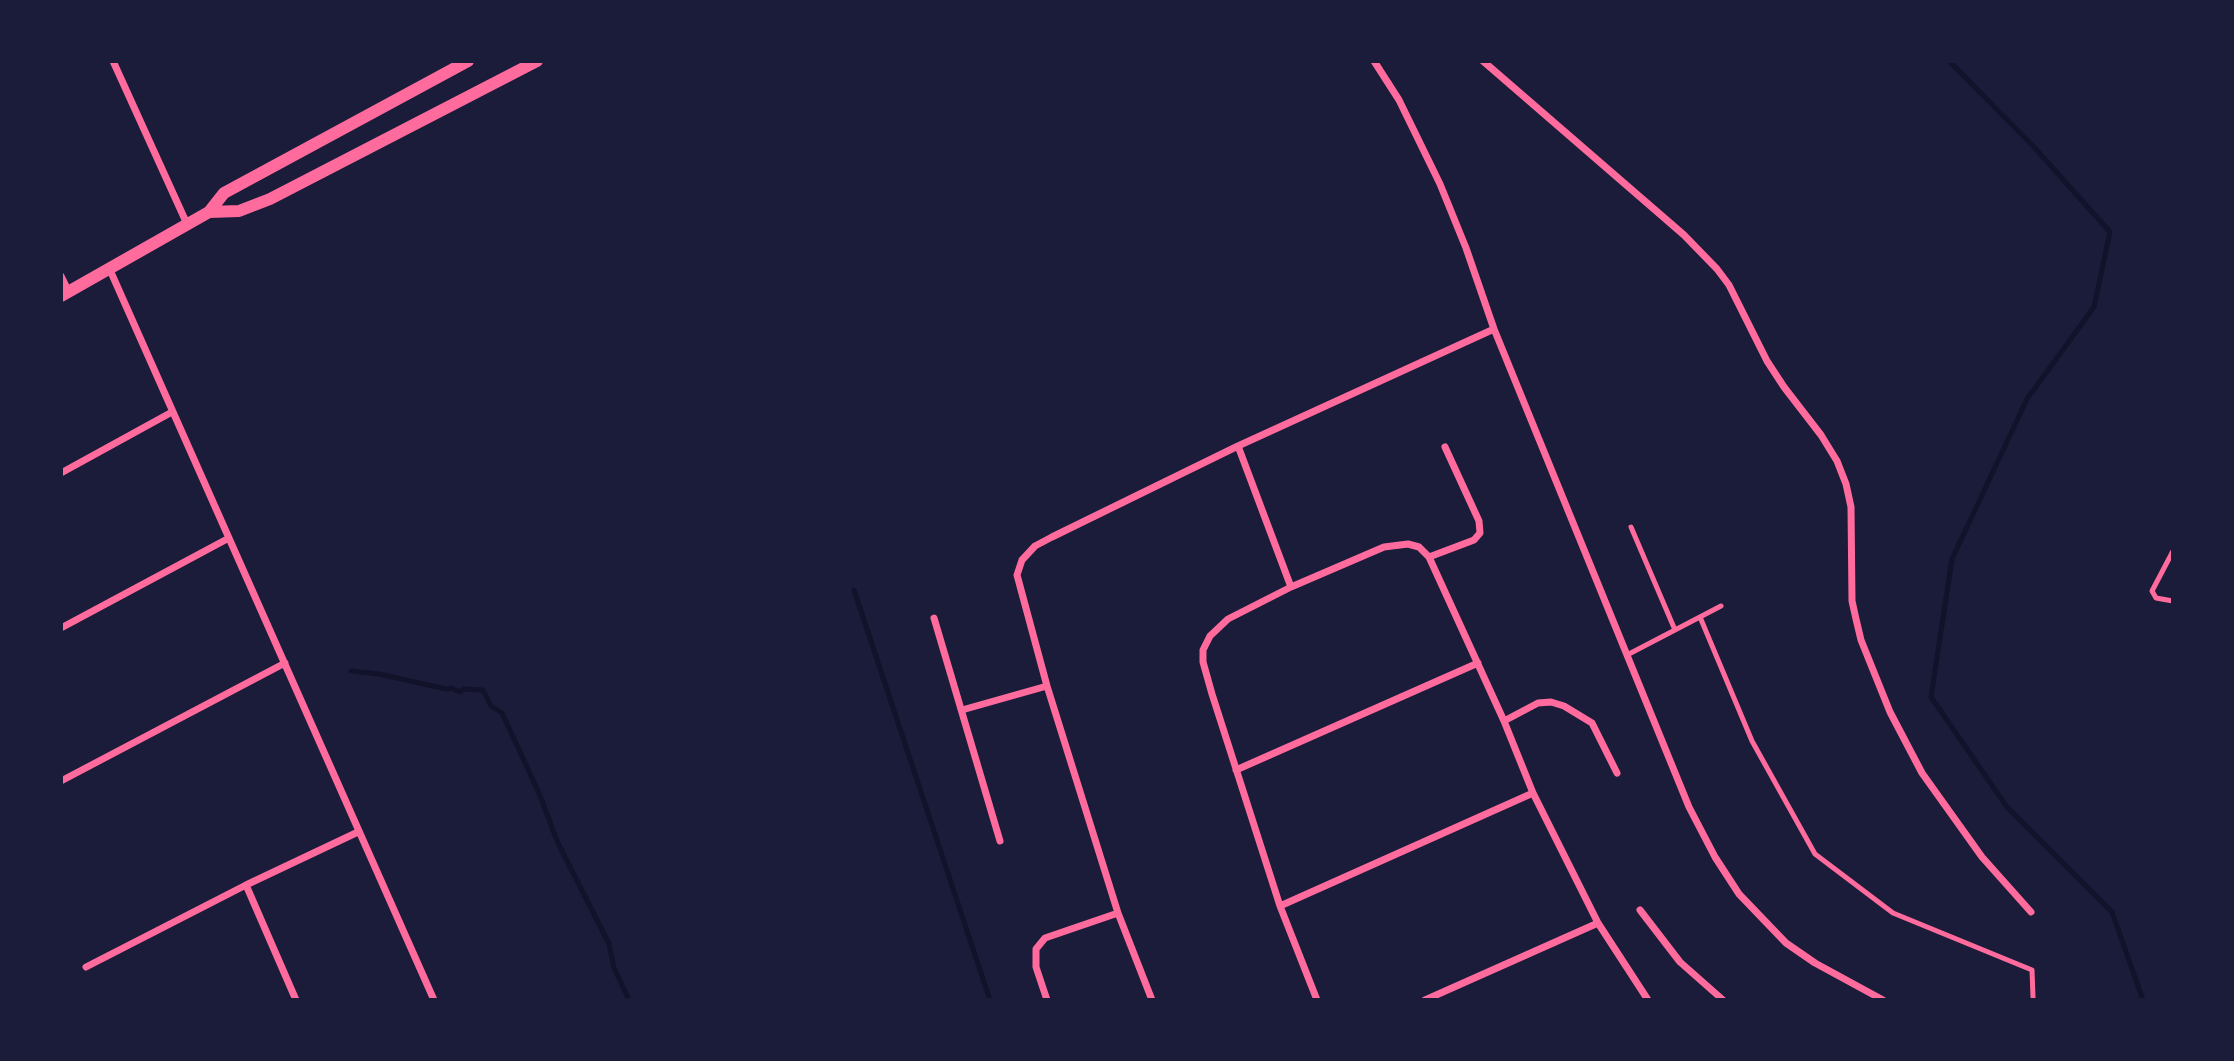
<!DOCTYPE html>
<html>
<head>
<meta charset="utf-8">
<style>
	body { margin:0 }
	#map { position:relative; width:2234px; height:1061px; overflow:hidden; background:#1b1b3a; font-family:Merriweather,serif }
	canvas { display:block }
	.frame { position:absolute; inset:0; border:63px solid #1b1b3a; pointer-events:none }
</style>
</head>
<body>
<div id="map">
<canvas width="2234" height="1061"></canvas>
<div class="frame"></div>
</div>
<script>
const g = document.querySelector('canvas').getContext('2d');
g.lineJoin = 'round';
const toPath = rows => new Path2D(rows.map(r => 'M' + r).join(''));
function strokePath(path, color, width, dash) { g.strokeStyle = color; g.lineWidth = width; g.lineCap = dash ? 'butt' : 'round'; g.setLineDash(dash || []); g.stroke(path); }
const stream = toPath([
	[1949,61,2034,147,2110,232,2094,307,2027,399,1952,559,1931,697,2007,807,2112,912,2143,1000],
	[854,590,990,1000],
	[351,671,379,674,446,689,451,688,460,692,463,689,483,690,491,706,502,713,539,793,558,843,609,944,614,968,629,1000]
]);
const service = toPath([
	[1631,527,1675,630],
	[2173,551,2152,591,2156,598,2173,601],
	[1700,617,1752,741,1815,854,1893,913,2032,970,2033,997],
	[1627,655,1721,606]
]);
const minor = toPath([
	[113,61,187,224],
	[1374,61,1399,100,1440,184,1466,248,1494,329,1689,807,1715,857,1739,894,1786,943,1815,963,1883,1000],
	[1483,61,1684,235,1717,269,1729,285,1767,361,1784,387,1821,435,1837,461,1846,484,1851,507,1852,601,1856,619,1861,640,1890,712,1922,773,1982,857,2031,912],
	[110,270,434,1000],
	[61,276,69,292],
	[1238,446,1291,587],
	[61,473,172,412],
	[1429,557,1474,540,1480,533,1479,521,1445,447],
	[934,618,1000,841],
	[61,628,229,538],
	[962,710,1047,686],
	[1504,721,1538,703,1551,702,1564,706,1592,723,1617,773],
	[1236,770,1478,663],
	[61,781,285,663],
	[246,885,296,1000],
	[1280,906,1533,793],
	[1640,910,1680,962,1723,1000],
	[86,967,246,885,358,832],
	[1047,1000,1036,967,1036,949,1045,938,1118,913],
	[1152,1000,1118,913,1047,686,1017,575,1022,560,1035,546,1052,537,1238,446,1494,329],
	[1317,1000,1280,906,1212,694,1203,662,1203,650,1210,636,1228,619,1291,587,1384,547,1408,544,1419,547,1429,557,1504,721,1533,793,1598,923,1648,1000],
	[1425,1000,1598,923]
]);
const tertiary = toPath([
	[209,212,239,211,270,199,537,61],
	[61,296,209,212,224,193,468,61]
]);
strokePath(stream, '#12122b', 5);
strokePath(service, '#ff6b9d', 5);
strokePath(minor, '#ff6b9d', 7);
strokePath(tertiary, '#ff6b9d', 12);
</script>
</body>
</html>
